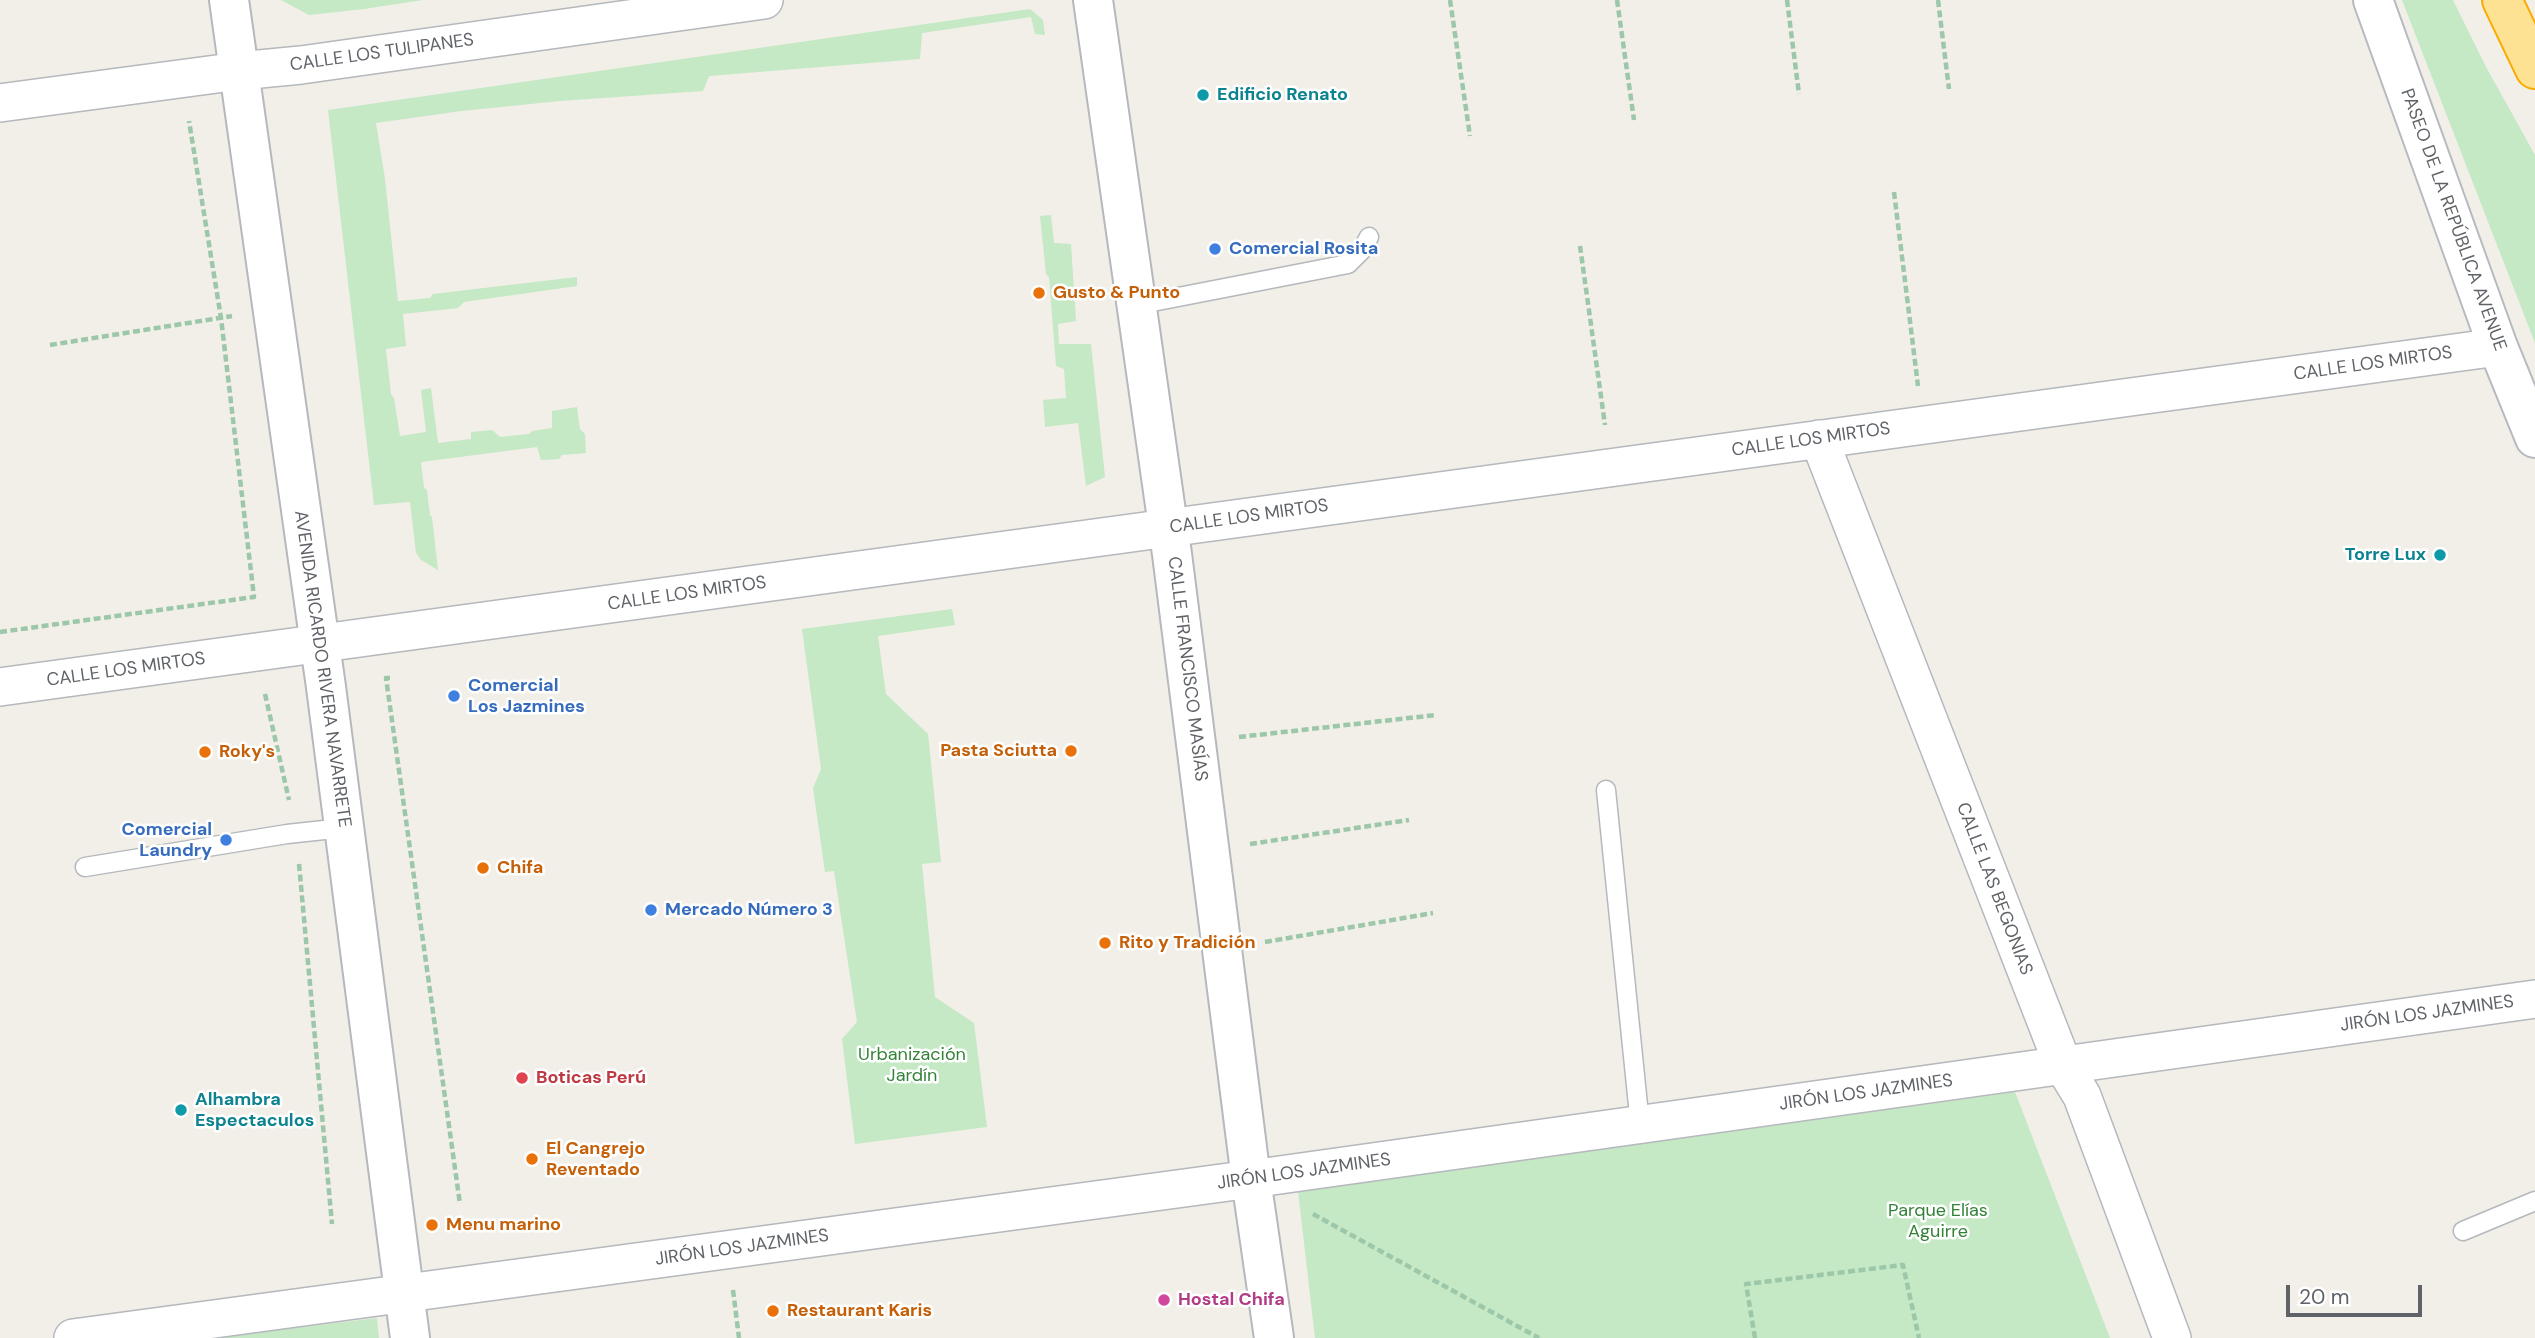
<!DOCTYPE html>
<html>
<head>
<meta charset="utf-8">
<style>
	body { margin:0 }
	#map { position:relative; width:2535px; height:1338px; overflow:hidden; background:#f1efe8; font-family:"DM Sans",sans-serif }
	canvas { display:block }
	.scale { position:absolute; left:2286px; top:1285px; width:136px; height:32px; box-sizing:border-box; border:4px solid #5f6368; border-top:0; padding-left:9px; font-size:21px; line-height:24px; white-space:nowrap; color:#5f6368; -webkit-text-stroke:5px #fff; paint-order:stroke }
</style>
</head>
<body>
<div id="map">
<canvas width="2535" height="1338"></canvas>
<div class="scale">20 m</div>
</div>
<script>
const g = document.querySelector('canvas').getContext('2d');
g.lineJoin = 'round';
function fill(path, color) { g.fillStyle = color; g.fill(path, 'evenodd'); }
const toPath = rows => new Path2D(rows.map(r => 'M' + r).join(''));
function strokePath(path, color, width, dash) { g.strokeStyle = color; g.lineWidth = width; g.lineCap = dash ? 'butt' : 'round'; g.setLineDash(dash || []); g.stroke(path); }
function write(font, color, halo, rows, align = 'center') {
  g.font = font + ' "DM Sans",sans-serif'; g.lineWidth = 5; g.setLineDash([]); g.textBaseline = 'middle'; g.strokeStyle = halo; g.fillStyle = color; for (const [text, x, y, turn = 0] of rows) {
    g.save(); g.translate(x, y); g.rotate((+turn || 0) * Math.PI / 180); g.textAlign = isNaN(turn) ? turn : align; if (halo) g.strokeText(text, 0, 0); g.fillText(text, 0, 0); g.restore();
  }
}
const green = toPath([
	[281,0,423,0,364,9,309,15],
	[2402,0,2453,0,2485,65,2535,155,2535,343],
	[1030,9,1043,20,1045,35,1035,34,1031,17,922,33,920,59,709,76,703,91,560,101,461,111,376,123,385,179,398,301,430,298,433,294,577,277,577,286,464,302,458,308,403,314,406,346,386,349,391,394,394,398,400,436,426,432,421,390,431,388,438,443,471,439,471,432,492,430,500,437,529,434,532,431,552,428,552,411,577,407,580,429,585,434,586,453,562,455,559,459,541,460,537,447,421,462,424,488,427,490,430,515,432,517,438,570,421,560,416,553,410,502,374,505,328,110],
	[1051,215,1054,243,1071,244,1076,321,1058,324,1059,344,1091,344,1105,477,1086,486,1078,423,1045,427,1043,400,1066,398,1064,369,1056,366,1049,277,1046,274,1040,216],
	[952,609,955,625,878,636,886,694,928,734,941,862,922,864,935,997,974,1023,987,1127,855,1144,842,1039,857,1022,834,871,825,872,813,788,821,769,802,629],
	[2015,1092,2110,1338,1315,1338,1298,1191],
	[377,1318,379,1338,211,1338]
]);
const path = toPath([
	[1450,0,1470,136],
	[1617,0,1634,120],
	[1787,0,1799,94],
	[1938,0,1949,89],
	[1894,192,1918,386],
	[1580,246,1605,425],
	[50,345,232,316],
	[0,632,254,597,221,318,189,121],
	[390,678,386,678,460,1204],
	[265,694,289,800],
	[1239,737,1436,715],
	[1250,844,1409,820],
	[299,864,332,1224],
	[1265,942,1433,913],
	[1313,1214,1539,1338],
	[733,1290,739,1338],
	[1755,1338,1746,1284,1903,1265,1919,1338]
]);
const service = toPath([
	[1137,305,1348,264,1362,250,1369,237],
	[1606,790,1640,1125],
	[85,867,287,834,343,828],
	[2463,1231,2535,1201]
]);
const minor = toPath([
	[0,103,239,71,301,65,764,0],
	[1819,439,2063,1065,2082,1096,2172,1338],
	[0,687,2498,347],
	[73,1338,1251,1179,2535,999]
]);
const tertiary = toPath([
	[229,0,326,687,410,1338],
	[1093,0,1172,554,1251,1179,1274,1338]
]);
const secondary = toPath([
	[2373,0,2498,347,2535,438]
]);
const motorway = toPath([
	[2502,0,2535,69]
]);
const markers = [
	[1203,95,7,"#0f9aa8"],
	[1215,249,7,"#3f7fe0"],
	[1039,293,7,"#e8710a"],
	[2440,555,7,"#0f9aa8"],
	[454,696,7,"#3f7fe0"],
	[1071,751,7,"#e8710a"],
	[205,752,7,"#e8710a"],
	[226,840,7,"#3f7fe0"],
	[483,868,7,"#e8710a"],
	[651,910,7,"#3f7fe0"],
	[1105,943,7,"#e8710a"],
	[522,1078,7,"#e0444e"],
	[181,1110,7,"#0f9aa8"],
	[532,1159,7,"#e8710a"],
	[432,1225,7,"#e8710a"],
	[1164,1300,7,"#d1479c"],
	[773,1311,7,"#e8710a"]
];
const streetNames = [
	["CALLE LOS TULIPANES",382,53,-8],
	["PASEO DE LA REPÚBLICA AVENUE",2453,220,70],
	["CALLE LOS MIRTOS",2373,364,-8],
	["CALLE LOS MIRTOS",1811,440,-8],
	["CALLE LOS MIRTOS",1249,517,-8],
	["CALLE LOS MIRTOS",687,594,-8],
	["AVENIDA RICARDO RIVERA NAVARRETE",322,669,82],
	["CALLE FRANCISCO MASÍAS",1187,669,83],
	["CALLE LOS MIRTOS",126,670,-8],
	["CALLE LAS BEGONIAS",1994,889,69],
	["JIRÓN LOS JAZMINES",2427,1014,-8],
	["JIRÓN LOS JAZMINES",1866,1093,-8],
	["JIRÓN LOS JAZMINES",1304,1172,-8],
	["JIRÓN LOS JAZMINES",742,1248,-8]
];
const cultureNames = [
	["Edificio Renato",1217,95],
	["Torre Lux",2426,555,"right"],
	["Alhambra",195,1100],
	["Espectaculos",195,1121]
];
const shopNames = [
	["Comercial Rosita",1229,249],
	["Comercial",468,686],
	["Los Jazmines",468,707],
	["Comercial",212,830,"right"],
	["Laundry",212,851,"right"],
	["Mercado Número 3",665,910]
];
const foodNames = [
	["Gusto & Punto",1053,293],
	["Pasta Sciutta",1057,751,"right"],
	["Roky's",219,752],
	["Chifa",497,868],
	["Rito y Tradición",1119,943],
	["El Cangrejo",546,1149],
	["Reventado",546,1170],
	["Menu marino",446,1225],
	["Restaurant Karis",787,1311]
];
const parkNames = [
	["Urbanización",912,1055],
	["Jardín",912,1076],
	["Parque Elías",1938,1211],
	["Aguirre",1938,1232]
];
const healthNames = [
	["Boticas Perú",536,1078]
];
const hotelNames = [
	["Hostal Chifa",1178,1300]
];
fill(green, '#c5e8c5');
strokePath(service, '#b5b8bc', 21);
strokePath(minor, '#b5b8bc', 40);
strokePath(tertiary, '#b5b8bc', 42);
strokePath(secondary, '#b6babf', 42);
strokePath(motorway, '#f9ab00', 42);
strokePath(path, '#9cc7a9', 4.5, [7, 3.5]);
strokePath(service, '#fff', 18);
strokePath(minor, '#fff', 37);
strokePath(tertiary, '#fff', 38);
strokePath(secondary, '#fff', 38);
strokePath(motorway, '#fde293', 38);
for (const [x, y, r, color] of markers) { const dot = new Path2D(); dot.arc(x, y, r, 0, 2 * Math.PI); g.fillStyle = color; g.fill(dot); strokePath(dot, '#fff', 2.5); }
write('18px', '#5f6368', '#fff', streetNames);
write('bold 18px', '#0d838f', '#fff', cultureNames, 'left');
write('bold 18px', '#366cbe', '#fff', shopNames, 'left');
write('bold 18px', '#c56008', '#fff', foodNames, 'left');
write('18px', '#348238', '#fff', parkNames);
write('bold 18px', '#be3a42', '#fff', healthNames, 'left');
write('bold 18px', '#b23c85', '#fff', hotelNames, 'left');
</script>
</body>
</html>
